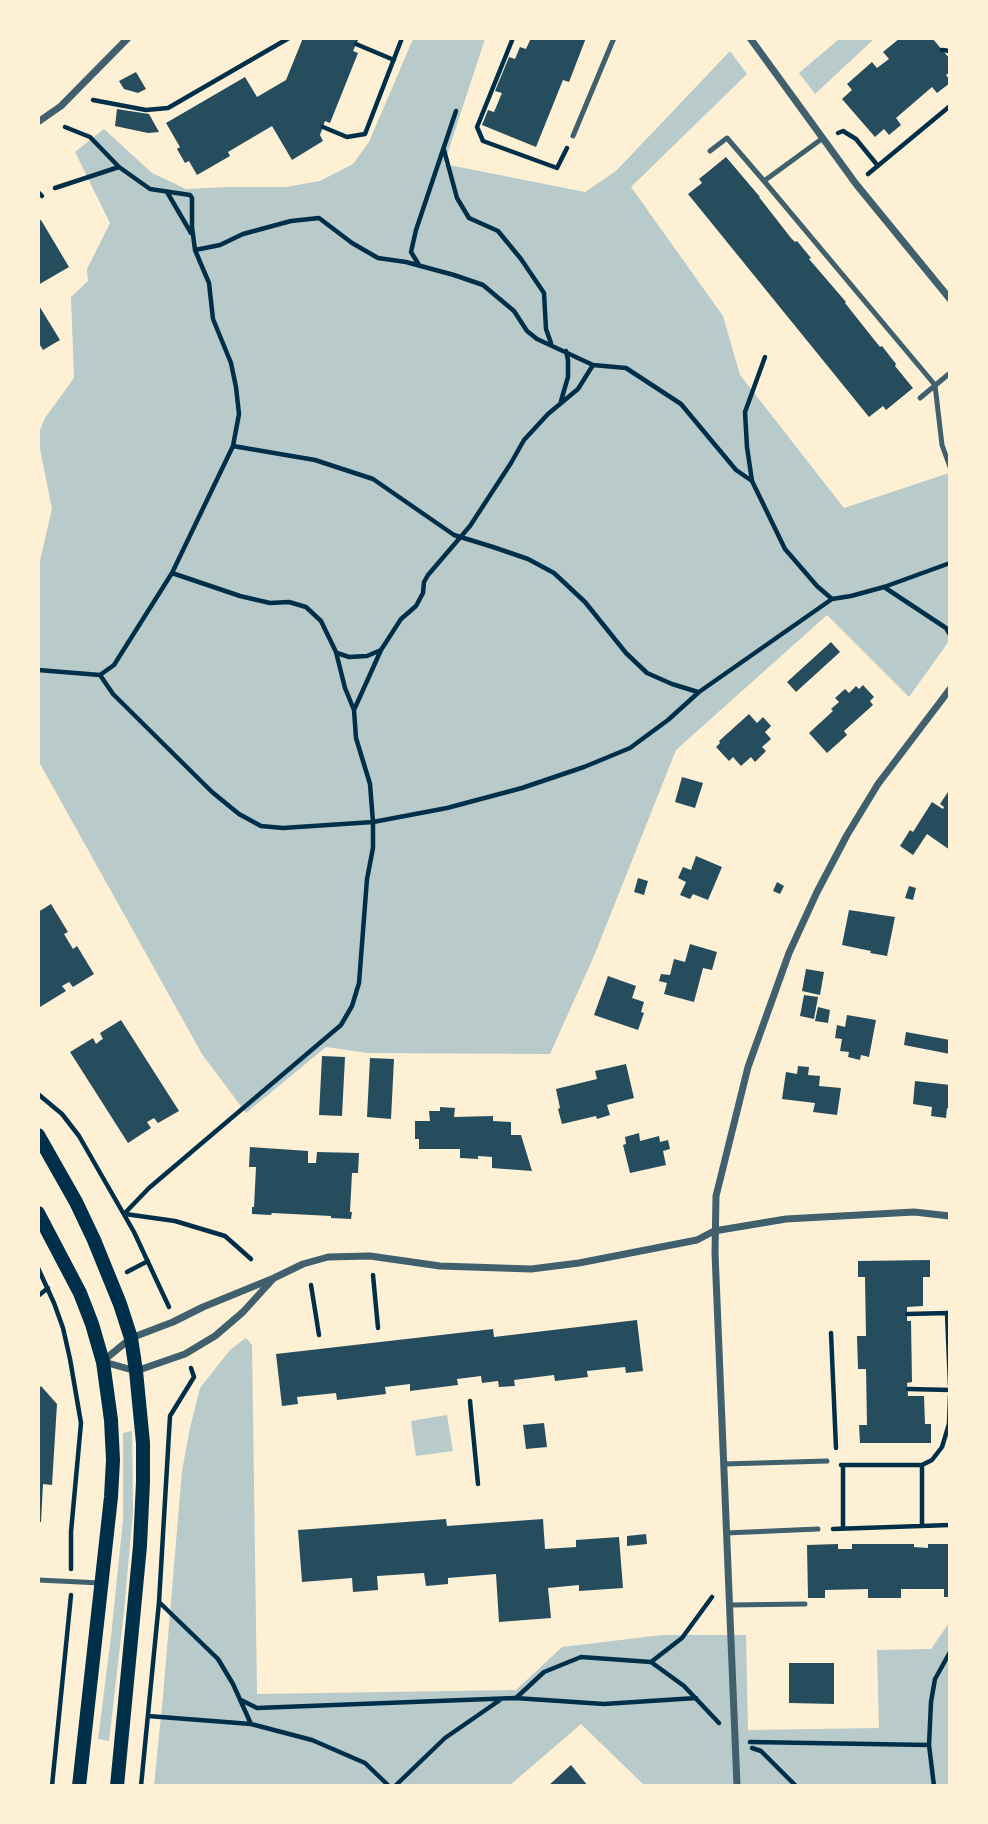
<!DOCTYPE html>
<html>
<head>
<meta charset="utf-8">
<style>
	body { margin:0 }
	#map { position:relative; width:988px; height:1824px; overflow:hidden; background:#fdf0d5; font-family:Raleway,sans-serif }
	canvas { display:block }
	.frame { position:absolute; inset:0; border:40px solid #fdf0d5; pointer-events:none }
</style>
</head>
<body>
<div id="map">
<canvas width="988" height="1824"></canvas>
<div class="frame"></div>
</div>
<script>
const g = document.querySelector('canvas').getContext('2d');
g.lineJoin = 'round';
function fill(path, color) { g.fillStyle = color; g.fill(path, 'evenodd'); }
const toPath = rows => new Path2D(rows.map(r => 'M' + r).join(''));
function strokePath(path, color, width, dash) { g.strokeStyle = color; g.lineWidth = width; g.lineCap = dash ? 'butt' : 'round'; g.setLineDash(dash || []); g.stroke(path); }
const green = toPath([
	[413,39,485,39,444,164,585,192,616,171,730,51,747,74,631,187,723,316,740,375,844,508,949,473,949,641,909,697,827,615,676,750,594,956,550,1054,368,1053,326,1047,246,1113,202,1054,39,762,38,569,52,509,39,444,39,432,45,418,74,378,71,297,88,281,87,269,110,223,75,152,104,129,152,173,186,189,226,187,286,187,320,181,353,164,369,142],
	[839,39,874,39,815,94,799,73],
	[246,1338,252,1345,257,1694,516,1690,562,1647,662,1635,746,1635,748,1730,879,1728,877,1650,931,1649,949,1623,949,1785,644,1785,581,1724,510,1785,154,1786,163,1696,182,1471,190,1428,200,1388,230,1350],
	[447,1415,453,1451,416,1456,411,1421],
	[132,1431,133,1511,124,1612,109,1741,98,1739,111,1637,123,1519,123,1433]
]);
const building = toPath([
	[303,38,359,38,353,51,358,53,330,123,325,121,320,135,323,141,292,160,272,126,228,152,230,156,197,175,189,161,185,163,177,149,180,147,166,123,245,77,257,97,286,80],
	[531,38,586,38,569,82,563,80,536,147,482,125,488,110,494,112,502,93,495,91,509,57,515,59,520,47,526,49],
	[900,38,932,38,950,59,950,72,946,75,950,80,950,83,937,93,932,87,896,118,901,125,889,135,884,129,875,137,842,99,852,90,847,84,872,62,877,68,889,59,883,52],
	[136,72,146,89,138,93,124,89,119,81],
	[117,109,149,114,159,132,148,133,115,126],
	[726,157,760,197,759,197,791,238,795,242,797,241,811,258,809,259,846,302,845,303,876,342,880,347,882,346,896,364,895,366,913,388,886,410,883,406,869,417,688,194,702,183,699,179],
	[41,220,69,267,38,285,38,221],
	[38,304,60,340,43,350,40,345,38,346],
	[831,642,840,652,796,692,787,682],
	[863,685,874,697,870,701,873,705,844,731,847,735,827,753,809,733,833,711,831,709,839,702,835,698,845,689,849,693,856,686,859,689],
	[749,714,757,723,763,717,771,726,765,732,771,739,762,747,766,751,755,762,751,757,741,766,733,757,729,761,716,747,720,743,719,741],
	[682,777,703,783,695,808,675,802],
	[950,789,950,850,927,834,913,855,900,846,910,830,913,832,932,802,943,809,944,807,940,804],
	[696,856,722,867,708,900,693,894,690,899,680,895,686,882,678,878,683,867,691,870],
	[638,878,648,881,644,895,634,892],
	[777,882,784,886,780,894,773,891],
	[909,886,916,888,913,900,905,898],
	[51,904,68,932,64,934,73,949,77,946,94,974,73,987,69,982,62,986,66,991,40,1007,38,1004,38,912],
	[849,910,895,917,887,956,870,953,871,951,842,945],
	[690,944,717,952,712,970,703,968,694,1002,664,994,667,983,659,981,661,974,670,975,674,959,685,962],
	[806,969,824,972,820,995,802,991],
	[608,976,636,986,632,998,644,1002,641,1012,644,1013,638,1030,594,1015],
	[804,995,818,997,814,1019,800,1016],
	[818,1007,830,1010,828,1023,815,1021],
	[847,1015,876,1020,869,1057,861,1055,860,1060,848,1057,849,1052,840,1051,842,1039,835,1038,837,1025,845,1027],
	[121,1020,179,1111,158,1123,154,1118,147,1122,151,1128,128,1143,70,1052,93,1038,96,1044,101,1040,103,1039,100,1033],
	[906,1032,950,1040,950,1054,904,1045],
	[322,1056,345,1057,342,1116,319,1115],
	[370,1058,394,1059,391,1119,367,1117],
	[626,1064,634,1098,607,1105,610,1115,597,1119,596,1116,562,1124,558,1109,560,1108,556,1089,597,1079,595,1071],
	[798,1066,809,1067,808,1075,820,1076,819,1086,841,1088,837,1115,813,1112,815,1103,782,1099,786,1072,797,1074],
	[915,1081,950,1085,950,1109,947,1108,946,1118,931,1116,932,1107,913,1104],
	[440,1107,455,1108,454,1117,493,1116,493,1121,511,1122,511,1135,521,1135,532,1171,492,1168,492,1157,478,1156,478,1159,460,1158,460,1149,419,1149,419,1139,415,1139,415,1121,430,1121,429,1111,440,1111],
	[639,1133,640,1141,659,1136,660,1142,668,1140,670,1149,663,1151,666,1165,630,1173,623,1145,626,1144,625,1137],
	[250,1147,308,1151,308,1163,316,1163,317,1152,359,1153,358,1173,352,1173,350,1212,352,1212,351,1219,331,1218,331,1216,272,1213,271,1215,252,1214,252,1207,254,1207,256,1167,249,1167],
	[930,1260,930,1277,923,1277,923,1306,907,1307,907,1321,911,1321,912,1382,907,1383,908,1396,924,1396,925,1424,931,1424,931,1443,860,1443,859,1425,867,1425,866,1369,858,1369,857,1336,866,1336,865,1277,858,1277,858,1261],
	[637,1320,643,1371,626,1373,625,1367,587,1371,588,1377,555,1381,554,1375,514,1380,515,1386,499,1387,498,1381,482,1383,481,1376,457,1379,458,1385,410,1391,410,1384,385,1387,386,1394,337,1400,336,1393,297,1397,298,1404,282,1406,276,1354,493,1329,494,1337],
	[41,1386,57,1404,52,1485,43,1484,41,1522,38,1522,38,1389],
	[544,1423,547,1447,526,1449,523,1425],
	[446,1519,447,1526,543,1519,545,1549,576,1547,576,1540,619,1537,623,1588,579,1591,579,1585,548,1588,551,1618,499,1622,496,1574,448,1578,448,1584,426,1586,424,1573,377,1576,378,1590,353,1592,352,1578,302,1582,298,1530],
	[646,1534,647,1544,627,1546,627,1536],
	[838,1544,838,1549,852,1549,852,1544,914,1544,914,1547,928,1548,928,1544,950,1544,950,1597,944,1597,944,1589,901,1589,901,1598,868,1598,868,1589,825,1590,825,1598,808,1598,807,1545],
	[789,1663,834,1663,834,1704,789,1703],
	[571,1765,588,1786,548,1786]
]);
const path = toPath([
	[513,38,477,127,483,141,557,168,567,148],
	[356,44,394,60],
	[942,50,950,51],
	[93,100,146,110,168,108,289,38],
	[65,127,90,137,119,167,150,189,190,195,192,198,192,227,195,250,209,283,213,319,231,363,236,387,239,414,233,446,172,573,114,665,100,675],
	[323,127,347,137,365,134,402,38],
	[838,133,843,131,856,139,878,166],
	[444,150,457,198,469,218,498,231,521,259,544,293,546,329,551,343],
	[868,174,950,106],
	[55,188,119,167],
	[38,192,42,196],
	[167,192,191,233],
	[195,250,220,245,243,234,291,221,319,218,352,243,378,258,406,262,454,275,483,285,514,311,527,331,537,339,593,365,578,389,548,414,524,440,511,463,470,526,428,575,424,582,423,593,416,606,401,619,381,650,354,710],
	[419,265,411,252,416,230,456,111],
	[765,357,745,412,747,447,752,481,785,549,817,586,832,599],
	[593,365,626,368,681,404,736,470,752,481],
	[561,401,568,377,568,360,566,351],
	[233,446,315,460,373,479,454,535,493,547,528,559,554,573,585,602,626,653,647,673,672,684,698,692],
	[884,587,946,628,950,635],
	[337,653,349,657,367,656,381,650],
	[38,670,100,675,113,694,212,792,239,814,261,826,283,828,373,822,447,808,522,788,584,767,630,748,668,720,699,692,832,599,851,596,884,587,950,563],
	[38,1094,62,1114,79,1136,134,1232,169,1307],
	[124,1214,149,1188,341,1025,352,1006,359,983,367,879,373,848,373,822,370,784,356,738,354,710,345,688,336,652,321,621,306,607,289,602,270,603,240,596,172,573],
	[125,1214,175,1221,225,1236,251,1259],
	[38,1268,54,1303,63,1328,70,1359,81,1423,71,1532,71,1569],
	[127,1272,148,1261],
	[373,1275,378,1328],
	[311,1285,319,1335],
	[38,1296,48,1288],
	[947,1313,950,1385],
	[907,1314,949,1313],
	[831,1333,836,1448],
	[908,1389,950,1390],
	[470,1401,478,1484],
	[841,1465,922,1465,932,1460,942,1447,949,1424,950,1396],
	[922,1465,922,1526],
	[843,1466,843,1528],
	[833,1529,950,1525],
	[159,1602,218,1659,233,1684,251,1724],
	[651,1662,682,1638,712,1597],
	[516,1698,544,1672,581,1657,651,1662,684,1686,719,1723],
	[241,1700,257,1708,515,1698,604,1704,696,1698],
	[148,1716,251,1724,312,1740,365,1763,389,1786],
	[750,1742,929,1745],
	[752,1748,761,1751,796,1786],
	[52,1786,71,1595],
	[141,1786,159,1602,170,1416,194,1377,191,1368],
	[395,1786,445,1738,500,1700],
	[934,1786,929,1745,931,1702,935,1679,950,1652]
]);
const service = toPath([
	[573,136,614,38],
	[710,151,727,138,764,181,935,385,942,445,950,467],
	[764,181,823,138],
	[920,398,950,373],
	[724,1464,827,1461],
	[726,1533,818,1529],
	[38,1580,101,1583],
	[729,1605,805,1604]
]);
const minor = toPath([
	[750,38,856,184,950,299],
	[38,122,61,106,128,38],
	[103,1361,131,1338,173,1322,203,1307,274,1278,303,1264,328,1257,370,1256,440,1266,531,1269,579,1263,697,1240,714,1231,786,1219,914,1212,950,1216],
	[104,1362,136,1371,185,1354,215,1336,243,1312,273,1279],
	[737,1786,715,1253,716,1196,748,1067,789,953,817,892,847,835,878,784,950,689]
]);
const secondary = toPath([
	[38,1135,76,1202,94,1240,120,1304,131,1338,136,1371,143,1443,143,1482,140,1546,117,1786],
	[38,1213,80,1293,92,1324,103,1362,111,1420,113,1460,111,1497,79,1786]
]);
fill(green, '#b9caca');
fill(building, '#264d5e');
strokePath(path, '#003049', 4.5);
strokePath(service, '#3f606c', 5);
strokePath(minor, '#3f606c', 7);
strokePath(secondary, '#003049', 14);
</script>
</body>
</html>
